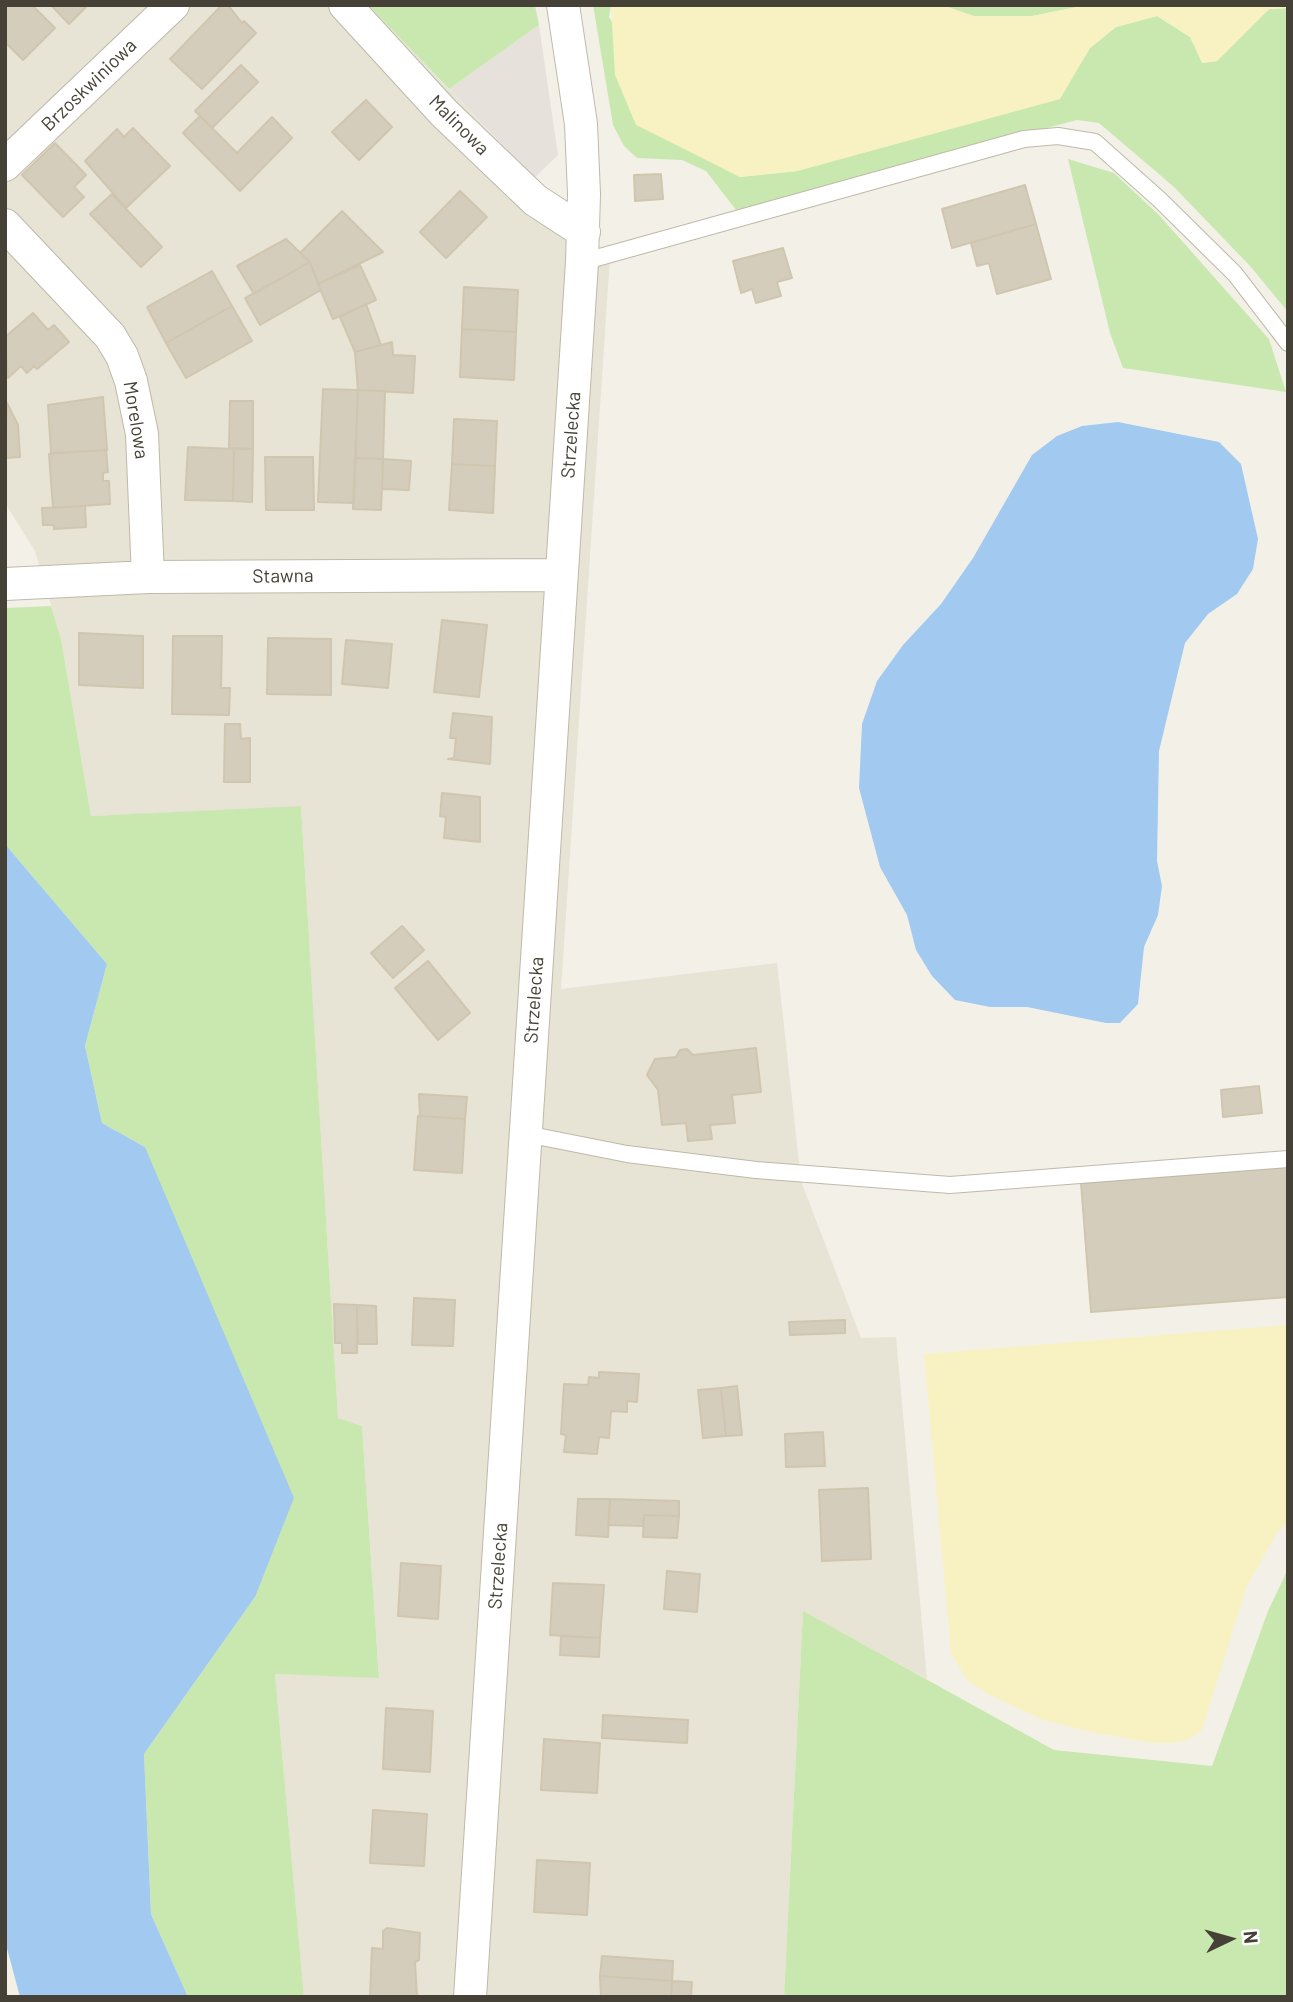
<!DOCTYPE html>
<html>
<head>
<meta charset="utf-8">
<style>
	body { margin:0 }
	#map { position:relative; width:1293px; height:2002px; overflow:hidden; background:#f3f1e7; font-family:Barlow,sans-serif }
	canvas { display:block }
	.frame { position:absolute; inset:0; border:7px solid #464136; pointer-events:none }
	.north { position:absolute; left:1195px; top:1904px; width:70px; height:70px; -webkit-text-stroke:5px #fff; paint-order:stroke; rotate:85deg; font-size:19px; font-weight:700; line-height:28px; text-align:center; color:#464136 }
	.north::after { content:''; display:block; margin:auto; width:24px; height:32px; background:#464136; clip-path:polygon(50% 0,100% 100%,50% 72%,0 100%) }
</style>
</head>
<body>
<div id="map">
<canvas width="1293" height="2002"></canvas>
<div class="frame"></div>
<div class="north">N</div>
</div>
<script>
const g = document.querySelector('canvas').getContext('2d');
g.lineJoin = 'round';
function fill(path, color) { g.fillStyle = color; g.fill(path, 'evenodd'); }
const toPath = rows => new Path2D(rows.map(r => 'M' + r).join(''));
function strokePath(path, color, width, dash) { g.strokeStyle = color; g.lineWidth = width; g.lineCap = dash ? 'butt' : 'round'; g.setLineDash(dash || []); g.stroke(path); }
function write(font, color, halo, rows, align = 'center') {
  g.font = font + ' Barlow,sans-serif'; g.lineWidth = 7; g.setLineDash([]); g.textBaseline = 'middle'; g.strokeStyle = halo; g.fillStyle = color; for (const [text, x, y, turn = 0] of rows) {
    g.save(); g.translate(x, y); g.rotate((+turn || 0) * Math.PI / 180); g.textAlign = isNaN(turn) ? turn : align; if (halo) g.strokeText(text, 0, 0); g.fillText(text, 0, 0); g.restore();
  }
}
const residential = toPath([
	[5,5,368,5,610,258,561,989,777,963,801,1181,861,1338,896,1337,927,1679,803,1612,784,1997,304,1997,275,1674,379,1677,362,1426,338,1419,301,807,91,816,61,639,35,551,5,503]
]);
const industrial = toPath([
	[539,25,558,155,534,178,449,89]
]);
const green = toPath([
	[368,5,535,5,539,25,449,89],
	[593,5,611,5,609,17,691,151,740,177,797,171,1059,99,1090,48,1116,27,1157,16,1190,37,1203,63,1217,61,1269,9,1288,8,1288,312,1250,266,1174,187,1099,123,1077,120,736,210,706,171,682,160,637,158,624,146,613,125],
	[942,5,1087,5,1032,16,973,16],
	[1068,159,1114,173,1159,215,1269,339,1286,392,1123,368,1110,333],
	[51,606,61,639,91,816,301,806,338,1418,362,1426,379,1678,275,1674,304,1997,188,1997,151,1914,144,1754,255,1597,145,1147,102,1123,85,1046,107,964,5,844,5,608],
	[1288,1569,1288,1997,784,1997,803,1611,1054,1750,1212,1766,1268,1611]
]);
const sand = toPath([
	[611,5,942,5,974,16,1032,16,1087,5,1288,5,1288,8,1269,9,1217,61,1202,63,1190,37,1157,16,1116,27,1090,48,1060,99,797,171,740,177,636,125,615,75],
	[1288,1325,1288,1523,1278,1531,1246,1588,1202,1730,1187,1740,1172,1743,1153,1743,1091,1732,1043,1720,988,1694,967,1680,951,1653,924,1354]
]);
const water = toPath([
	[1118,422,1219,442,1241,464,1258,539,1253,569,1237,594,1208,614,1185,643,1159,751,1157,861,1162,886,1158,915,1144,947,1138,1004,1120,1023,1106,1023,1027,1007,990,1007,955,1000,932,976,916,950,907,915,880,867,859,788,862,724,877,681,903,645,941,604,973,558,1032,455,1057,436,1082,426],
	[5,844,107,964,85,1046,102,1123,145,1147,294,1498,255,1597,144,1754,151,1914,188,1997,20,1997,5,1941]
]);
const building = toPath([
	[5,5,32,5,55,28,23,60,5,42,5,5],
	[51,5,88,5,69,24,51,5],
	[222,5,228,5,242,23,244,21,256,33,202,89,170,59,222,5],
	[241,65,258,82,212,128,195,111,241,65],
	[366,100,392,127,359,160,332,132,366,100],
	[200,116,237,153,272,117,292,138,240,191,183,133,200,116],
	[133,128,170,166,126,208,85,161,117,129,124,137,133,128],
	[55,143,86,175,74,187,84,197,63,217,22,175,55,143],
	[661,174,663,199,635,201,634,175,661,174],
	[1025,185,1036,224,952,248,942,209,1025,185],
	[460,191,487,217,446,258,420,232,460,191],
	[112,194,162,247,141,267,90,214,112,194],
	[342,211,383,252,318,284,310,262,300,253,342,211],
	[1036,224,1051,279,997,294,989,263,977,266,971,243,1036,224],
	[286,239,310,262,254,294,237,266,286,239],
	[783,248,792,278,777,282,781,296,756,303,752,289,741,293,733,261,783,248],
	[310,262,321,290,260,325,245,298,310,262],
	[360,265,376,300,333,319,318,284,360,265],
	[212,271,232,306,166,343,147,307,212,271],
	[464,287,518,290,516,332,462,329,464,287],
	[366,304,381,345,355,352,340,317,366,304],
	[232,306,252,341,186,378,166,343,232,306],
	[33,313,48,330,54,325,69,342,37,369,34,366,27,373,21,366,8,378,5,337,33,313],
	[462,329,516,332,514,380,460,377,462,329],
	[392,342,393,355,415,356,413,393,358,390,355,352,392,342],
	[323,389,358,390,354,503,318,502,323,389],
	[358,390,385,391,383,459,355,458,358,390],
	[103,397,107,450,51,453,48,405,103,397],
	[230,401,253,401,253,449,229,448,230,401],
	[7,403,18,425,20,457,5,458,7,403],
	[454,419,497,421,495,466,452,464,454,419],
	[188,447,234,449,233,501,185,500,188,447],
	[234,449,253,449,252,502,233,501,234,449],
	[106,450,108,472,103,473,103,481,109,481,110,504,53,508,49,454,106,450],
	[265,457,313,457,314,510,266,510,265,457],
	[355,458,383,459,381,510,353,509,355,458],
	[383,459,411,461,409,490,382,489,383,459],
	[452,464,495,466,493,513,449,510,452,464],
	[85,506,86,527,54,529,54,525,43,525,42,508,85,506],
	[442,620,487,625,479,697,434,692,442,620],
	[79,633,143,636,143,688,79,685,79,633],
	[173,636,222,636,221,688,230,688,229,715,172,714,173,636],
	[268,638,331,639,331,695,267,694,268,638],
	[346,640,392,644,388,688,342,684,346,640],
	[453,713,492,717,490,764,448,759,454,758,456,738,450,738,453,713],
	[225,724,240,724,241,739,250,738,250,782,224,782,225,724],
	[442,793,480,797,480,842,444,838,446,817,440,816,442,793],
	[402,926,424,950,393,978,371,953,402,926],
	[428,961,470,1013,438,1040,395,988,428,961],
	[756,1048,761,1092,732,1095,735,1123,710,1125,712,1139,688,1141,686,1123,662,1125,658,1090,647,1075,655,1059,676,1057,680,1050,687,1049,693,1055,756,1048],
	[1259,1086,1262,1113,1223,1117,1221,1090,1259,1086],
	[419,1094,467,1097,465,1119,420,1116,419,1094],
	[418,1116,465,1119,462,1173,414,1170,418,1116],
	[1288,1167,1288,1297,1091,1312,1081,1183,1288,1167],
	[414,1298,455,1300,453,1346,412,1345,414,1298],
	[334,1304,357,1305,357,1353,342,1353,342,1343,335,1343,334,1304],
	[357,1305,376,1306,377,1344,358,1344,357,1305],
	[845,1320,845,1333,790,1335,789,1322,845,1320],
	[599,1372,639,1374,637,1402,627,1401,627,1412,611,1411,609,1438,599,1437,597,1454,564,1452,566,1435,561,1434,564,1384,588,1385,589,1377,599,1378,599,1372],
	[737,1386,742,1435,726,1436,721,1388,737,1386],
	[721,1388,726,1436,703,1438,698,1390,721,1388],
	[823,1432,825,1466,786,1467,785,1434,823,1432],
	[868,1488,871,1559,822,1561,819,1490,868,1488],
	[578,1499,610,1499,608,1537,576,1535,578,1499],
	[610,1499,679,1501,679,1516,644,1515,643,1526,608,1525,610,1499],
	[644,1515,679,1516,677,1538,643,1537,644,1515],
	[401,1563,441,1566,438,1619,398,1616,401,1563],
	[667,1571,700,1574,697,1612,664,1609,667,1571],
	[553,1583,604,1585,600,1638,550,1635,553,1583],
	[561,1636,600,1638,599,1657,560,1655,561,1636],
	[386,1708,433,1711,430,1772,383,1769,386,1708],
	[603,1715,688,1720,687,1743,602,1738,603,1715],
	[544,1739,600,1743,597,1793,541,1790,544,1739],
	[373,1810,427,1814,424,1866,370,1863,373,1810],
	[537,1860,590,1863,587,1915,534,1912,537,1860],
	[387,1928,420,1933,419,1960,415,1962,417,1997,370,1997,372,1948,383,1949,383,1931,387,1928],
	[602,1956,673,1961,672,1981,600,1976,602,1956],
	[600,1976,672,1981,671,1997,601,1997,600,1976],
	[672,1981,692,1982,691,1997,671,1997,672,1981]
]);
const service = toPath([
	[582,262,1024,139,1058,136,1095,142,1160,200,1235,274,1288,343],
	[526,1134,627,1154,756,1170,950,1185,1288,1159]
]);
const minor = toPath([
	[345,5,444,113,535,200,584,232],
	[5,165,173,5],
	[5,225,110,336,122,356,131,381,142,434,148,577],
	[5,584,148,577,561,575],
	[470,1997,582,262,584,194,581,124,563,5]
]);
const streetNames = [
	["Brzoskwiniowa",89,85,-44],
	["Malinowa",459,125,45],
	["Morelowa",136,420,81],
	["Strzelecka",571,435,-86],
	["Stawna",283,576,-1],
	["Strzelecka",534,1000,-86],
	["Strzelecka",498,1566,-86]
];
fill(residential, '#e7e3d5');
fill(industrial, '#e6e2db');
fill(green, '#c9e8af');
fill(sand, '#f8f1c2');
fill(water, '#a2caf0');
fill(building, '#d5cdbc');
strokePath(building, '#d0c6af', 2);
strokePath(service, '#bfb9a9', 18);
strokePath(minor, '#bfb9a9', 34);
strokePath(service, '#fff', 16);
strokePath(minor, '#fff', 32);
write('19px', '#464136', '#fff', streetNames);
</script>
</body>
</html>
